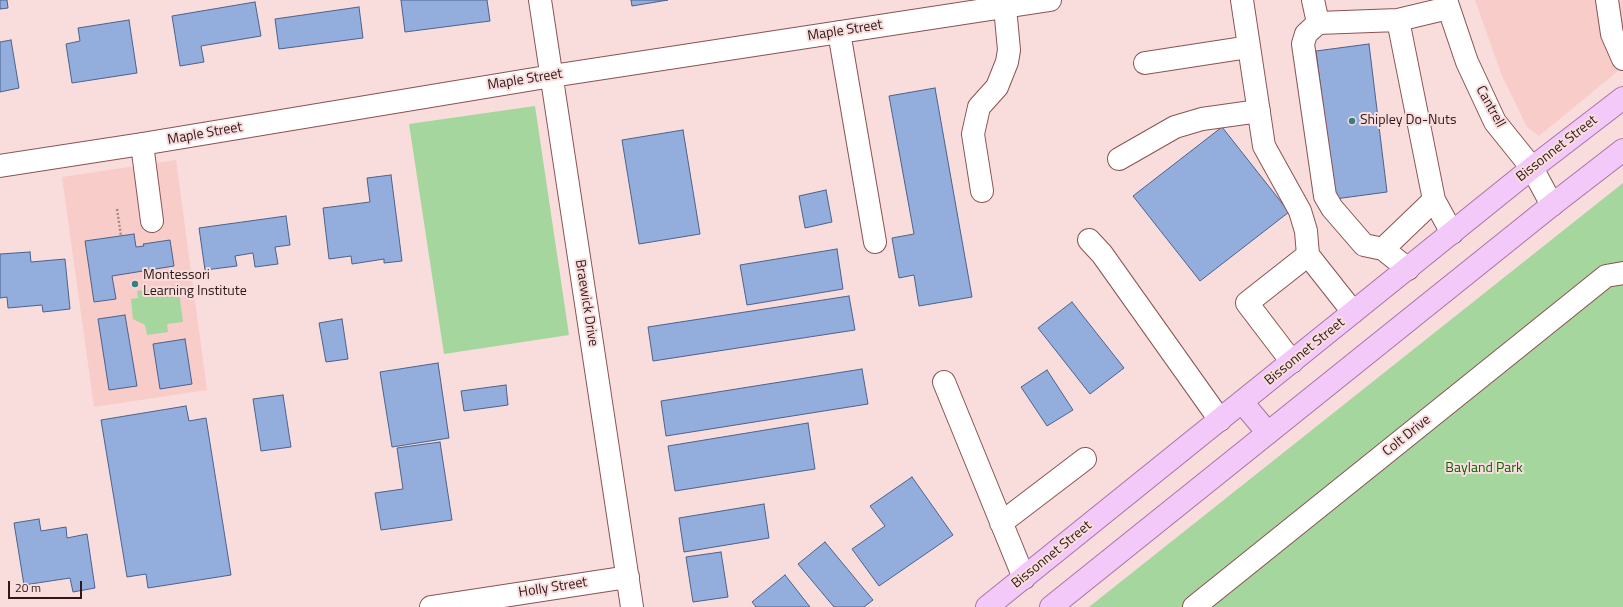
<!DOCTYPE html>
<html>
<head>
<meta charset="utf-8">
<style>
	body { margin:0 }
	#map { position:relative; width:1623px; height:607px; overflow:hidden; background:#f8dddc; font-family:"Titillium Web",sans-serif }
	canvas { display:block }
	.scale { position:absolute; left:8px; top:581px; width:74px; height:18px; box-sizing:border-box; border:2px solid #2f1818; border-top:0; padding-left:5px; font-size:12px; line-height:14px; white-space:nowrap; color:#2f1818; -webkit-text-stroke:3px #f8dddc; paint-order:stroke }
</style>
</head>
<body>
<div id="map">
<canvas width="1623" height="607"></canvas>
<div class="scale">20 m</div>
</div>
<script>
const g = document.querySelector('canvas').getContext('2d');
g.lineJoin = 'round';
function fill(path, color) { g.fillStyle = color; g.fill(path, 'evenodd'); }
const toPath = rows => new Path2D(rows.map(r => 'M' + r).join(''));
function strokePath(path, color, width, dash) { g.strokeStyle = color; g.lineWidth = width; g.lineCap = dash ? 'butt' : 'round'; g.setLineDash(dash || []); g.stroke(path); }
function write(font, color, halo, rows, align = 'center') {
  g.font = font + ' "Titillium Web",sans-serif'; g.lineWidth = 4; g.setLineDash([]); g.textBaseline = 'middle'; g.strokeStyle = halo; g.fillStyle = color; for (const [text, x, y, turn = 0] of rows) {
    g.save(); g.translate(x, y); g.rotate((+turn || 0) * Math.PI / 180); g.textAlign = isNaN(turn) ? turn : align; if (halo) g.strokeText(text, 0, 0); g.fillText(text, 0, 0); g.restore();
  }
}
const built = toPath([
	[1475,0,1623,0,1623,67,1539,136,1527,127,1502,76],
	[176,160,207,390,94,407,62,177]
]);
const green = toPath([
	[535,106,569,335,444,354,409,124],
	[1623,183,1623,607,1089,607],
	[178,285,183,322,167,324,168,332,147,335,145,325,133,319,131,299,138,298,137,291]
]);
const building = toPath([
	[0,0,7,0,8,8,0,9,0,0],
	[401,0,487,0,490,21,405,32,401,0],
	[631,0,668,0,632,6,631,0],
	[255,2,261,36,201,46,204,62,180,66,172,16,255,2],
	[359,7,363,38,279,49,275,19,359,7],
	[129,20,137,73,72,83,66,44,80,41,78,28,129,20],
	[11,40,19,88,0,92,0,42,11,40],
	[1369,44,1387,192,1335,199,1316,51,1369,44],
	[935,88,972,297,919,306,914,275,899,278,892,238,914,234,889,96,935,88],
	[1222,127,1289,212,1200,281,1133,196,1222,127],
	[683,130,700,234,639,244,622,140,683,130],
	[391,175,402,261,384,263,384,259,352,264,351,256,329,259,323,208,370,202,367,178,391,175],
	[826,190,832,222,805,228,799,196,826,190],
	[286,216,290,245,275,247,278,264,255,267,253,253,235,256,237,266,205,270,199,228,286,216],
	[134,234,136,247,144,246,143,244,170,240,174,266,112,276,116,299,94,302,85,241,134,234],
	[837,249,843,289,747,305,740,265,837,249],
	[30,252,31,262,65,259,70,309,43,312,42,305,8,308,7,297,0,298,0,254,30,252],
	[849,296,855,330,653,361,648,327,849,296],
	[1072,302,1124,368,1090,394,1038,328,1072,302],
	[125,315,137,386,109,390,98,319,125,315],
	[342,319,348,359,326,362,319,323,342,319],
	[185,339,192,384,160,389,153,344,185,339],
	[438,363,449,438,392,447,380,372,438,363],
	[862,369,868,404,666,436,661,401,862,369],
	[1047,370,1073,410,1047,426,1021,387,1047,370],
	[506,385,508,405,464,411,461,391,506,385],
	[283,395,291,447,261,451,253,399,283,395],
	[186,406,189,421,206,418,231,575,148,588,146,574,127,577,101,420,186,406],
	[808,423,815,469,675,491,668,446,808,423],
	[440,442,452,520,381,530,375,493,403,489,397,448,440,442],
	[912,477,953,535,879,586,852,549,885,526,870,506,912,477],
	[764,504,769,538,684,552,679,518,764,504],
	[39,519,41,531,66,527,67,538,87,534,95,588,73,592,70,578,24,585,14,523,39,519],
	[825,542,873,600,864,607,834,607,798,564,825,542],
	[721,552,728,597,693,602,686,557,721,552],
	[785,575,810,607,756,607,752,602,785,575]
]);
const path = toPath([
	[117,209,121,236]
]);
const minor = toPath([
	[540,0,632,607],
	[1242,0,1264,146,1300,211,1306,231,1308,255],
	[1313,0,1318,23,1398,20,1448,8],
	[1446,0,1467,62,1495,122,1532,168,1552,205],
	[1607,0,1612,34,1623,59],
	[1398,20,1434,200,1452,233],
	[1318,23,1306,34,1303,44,1325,196,1332,208,1364,245,1383,249,1408,269],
	[839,32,875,242],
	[1145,63,1249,47],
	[142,144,152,221],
	[1119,159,1175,127,1202,119,1259,111],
	[0,166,142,144,552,76,1050,0],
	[982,191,973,134,979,107,997,87,1007,62,1009,50,1005,7],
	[1089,240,1102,254,1220,420],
	[1383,249,1434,200],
	[1292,362,1247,303,1308,255,1353,312],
	[944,382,1024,578],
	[1001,523,1085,459],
	[431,607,628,577],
	[1194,607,1606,276,1623,273]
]);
const major = toPath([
	[1242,402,1268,433],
	[987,607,1532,168,1623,98],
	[1051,607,1552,205,1623,150]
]);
const markers = [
	[1352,121,4,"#377f85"],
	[135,284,4,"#377f85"]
];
const streetNames = [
	["Maple Street",845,31,-9],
	["Maple Street",525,80,-9],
	["Cantrell",1490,107,61],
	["Maple Street",205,134,-10],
	["Bissonnet Street",1557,149,-38],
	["Braewick Drive",586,303,81],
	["Bissonnet Street",1305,352,-39],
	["Colt Drive",1407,436,-39],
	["Bissonnet Street",1052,555,-39],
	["Holly Street",553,588,-9]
];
const poiNames = [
	["Shipley Do-Nuts",1360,121],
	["Montessori",143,276],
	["Learning Institute",143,292]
];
const parkNames = [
	["Bayland Park",1484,469]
];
fill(built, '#f8ccc9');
fill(green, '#a4d69e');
fill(building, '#93addc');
strokePath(building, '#4b628c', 1);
strokePath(minor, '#8a5352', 24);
strokePath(major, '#a874a6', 24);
strokePath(path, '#a58b8b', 2.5, [2, 2]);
strokePath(minor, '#fff', 22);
strokePath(major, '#f2c9f8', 22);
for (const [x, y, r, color] of markers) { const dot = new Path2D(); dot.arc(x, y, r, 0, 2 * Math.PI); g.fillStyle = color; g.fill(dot); strokePath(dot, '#f8dddc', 1.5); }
write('14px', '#2f1818', '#f8dddc', streetNames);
write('14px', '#2f1818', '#f8dddc', poiNames, 'left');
write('14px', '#096301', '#f8dddc', parkNames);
</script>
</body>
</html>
